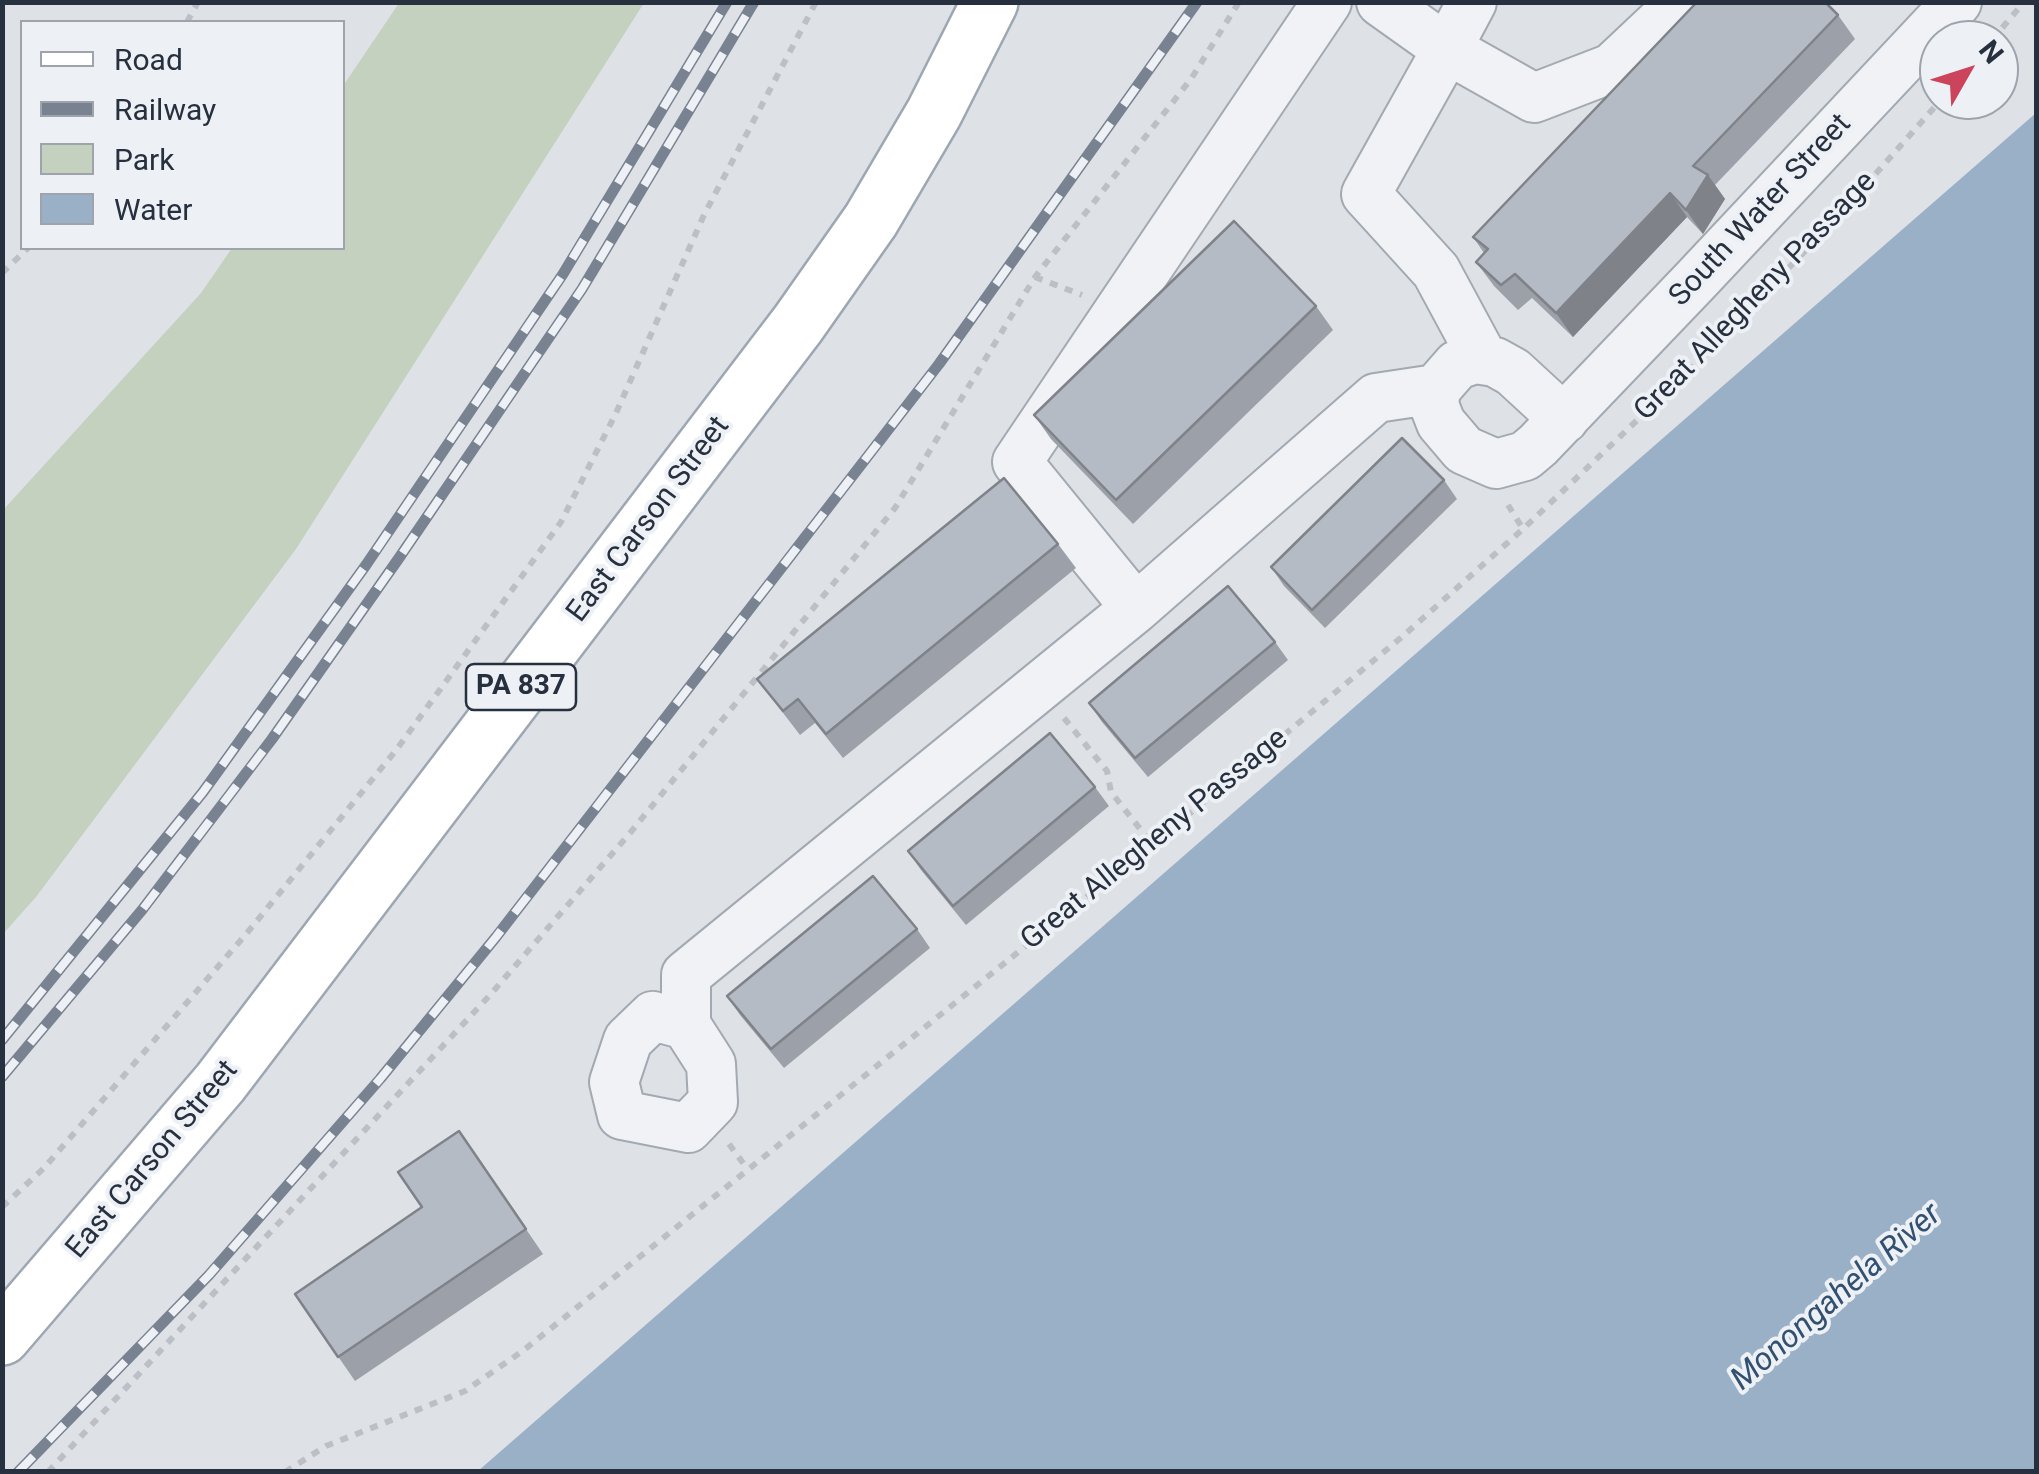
<!DOCTYPE html>
<html>
<head>
<meta charset="utf-8">
<style>
	body { margin:0 }
	#map { position:relative; width:2039px; height:1474px; overflow:hidden; background:#dee2e7; font-family:Roboto,sans-serif }
	canvas { display:block }
	.frame { position:absolute; inset:0; border:5px solid #27303e; pointer-events:none }
	.legend { position:absolute; left:20px; top:20px; width:325px; height:230px; box-sizing:border-box; background:#edf0f5; border:2px solid #9ea3ac; margin:0; padding:12px 18px; list-style:none; font-size:30px; color:#27303e }
	.legend li { display:flex; align-items:center; gap:20px; height:50px }
	.legend b { width:50px; border:2px solid #9ea3ac }
	.north { position:absolute; left:1919px; top:20px; width:100px; height:100px; box-sizing:border-box; background:#edf0f5; border:2px solid #9ea3ac; border-radius:50%; rotate:51deg; font-size:28px; font-weight:700; line-height:40px; text-align:center; color:#27303e }
	.north::after { content:''; display:block; margin:auto; width:35px; height:45px; background:#cb445b; clip-path:polygon(50% 0,100% 100%,50% 72%,0 100%) }
</style>
</head>
<body>
<div id="map">
<canvas width="2039" height="1474"></canvas>
<div class="frame"></div>
<ul class="legend">
<li><b style="height:12px;background:#fff"></b>Road</li>
<li><b style="height:12px;background:#788290"></b>Railway</li>
<li><b style="height:28px;background:#c4d1bf"></b>Park</li>
<li><b style="height:28px;background:#99b0c7"></b>Water</li>
</ul>
<div class="north">N</div>
</div>
<script>
const g = document.querySelector('canvas').getContext('2d');
g.lineJoin = 'round';
function fill(path, color) { g.fillStyle = color; g.fill(path, 'evenodd'); }
const toPath = rows => new Path2D(rows.map(r => 'M' + r).join(''));
function strokePath(path, color, width, dash) { g.strokeStyle = color; g.lineWidth = width; g.lineCap = dash ? 'butt' : 'round'; g.setLineDash(dash || []); g.stroke(path); }
function write(font, color, halo, rows, align = 'center') {
  g.font = font + ' Roboto,sans-serif'; g.lineWidth = 8; g.setLineDash([]); g.textBaseline = 'middle'; g.strokeStyle = halo; g.fillStyle = color; for (const [text, x, y, turn = 0] of rows) {
    g.save(); g.translate(x, y); g.rotate((+turn || 0) * Math.PI / 180); g.textAlign = isNaN(turn) ? turn : align; if (halo) g.strokeText(text, 0, 0); g.fillText(text, 0, 0); g.restore();
  }
}
const green = toPath([
	[399,3,644,3,296,549,36,897,3,934,3,510,201,293,232,248,342,248,343,86]
]);
const water = toPath([
	[2036,113,2036,1471,478,1471]
]);
const path = toPath([
	[187,22,198,2],
	[1992,40,2024,2],
	[2,273,28,248],
	[1035,277,1082,295],
	[1508,505,1523,529],
	[1064,718,1107,771,1111,792,1152,844],
	[729,1144,746,1167],
	[2,1207,44,1168,247,933,397,749,561,522,616,413,704,215,816,2],
	[48,1472,490,995,630,833,895,508,1035,277,1191,79,1239,2],
	[285,1472,326,1446,465,1391,524,1350,1176,825,1403,636,1523,529,1694,366,1833,222,1941,100]
]);
const minor = toPath([
	[1381,2,1447,49,1472,2],
	[1484,360,1436,271,1366,194,1447,49,1534,98,1612,68,1682,2],
	[1564,419,1513,372,1495,362,1475,359,1457,365,1436,389,1434,405,1441,423,1464,450,1496,464,1525,456,1538,445,1695,281,1957,2],
	[1136,608,1017,462,1327,2],
	[686,1025,653,1016,628,1040,614,1082,622,1115,688,1128,713,1102,711,1064,686,1025,686,975,1136,608,1376,398,1436,389]
]);
const major = toPath([
	[2,1337,220,1083,798,324,871,220,934,113,990,2]
]);
const rail = toPath([
	[2,1040,203,792,366,565,563,274,727,2],
	[2,1077,142,910,272,739,399,558,582,289,754,2],
	[18,1472,209,1275,380,1079,496,937,939,364,1197,2]
]);
const wall = toPath([
	[1838,15,1855,39,1715,185,1725,199,1703,234,1687,217,1573,337,1532,298,1518,310,1494,286,1476,262,1484,253,1473,237],
	[1316,306,1333,330,1133,524,1051,439,1034,415],
	[1444,480,1457,499,1325,628,1284,586,1271,567],
	[1058,544,1076,568,843,758,815,723,800,735,757,679],
	[1275,642,1288,660,1148,777,1102,722,1089,703],
	[1095,787,1109,806,966,925,921,870,908,851],
	[917,929,930,948,784,1068,740,1015,727,996],
	[459,1131,543,1254,355,1381,295,1294,422,1207]
]);
const shadedWall = toPath([
	[1708,175,1725,199,1703,234,1686,210],
	[1670,193,1687,217,1573,337,1556,313]
]);
const building = toPath([
	[1697,2,1825,2,1838,15,1693,166,1708,175,1686,210,1670,193,1556,313,1515,274,1501,285,1476,262,1488,249,1473,237,1697,2],
	[1234,221,1316,306,1116,500,1034,415,1234,221],
	[1402,438,1444,480,1312,610,1271,567,1402,438],
	[1004,478,1058,544,826,734,798,699,783,711,757,679,1004,478],
	[1228,586,1275,642,1135,758,1089,703,1228,586],
	[1050,733,1095,787,953,906,908,851,1050,733],
	[873,876,917,929,771,1049,727,996,873,876],
	[459,1131,526,1229,338,1357,295,1294,422,1207,398,1172,459,1131]
]);
const shields = [
	[521,687,110]
];
const shieldNames = [
	["PA 837",521,687]
];
const streetNames = [
	["South Water Street",1761,211,-47],
	["Great Allegheny Passage",1756,297,-46],
	["East Carson Street",649,520,-53],
	["Great Allegheny Passage",1155,840,-39],
	["East Carson Street",153,1160,-50]
];
const waterNames = [
	["Monongahela River",1837,1298,-41]
];
fill(green, '#c4d1bf');
fill(water, '#99b0c7');
strokePath(minor, '#a3a9b1', 52);
strokePath(major, '#9da6b3', 60);
strokePath(path, '#bcc0c6', 6, [8, 8]);
strokePath(minor, '#f0f2f6', 48);
strokePath(major, '#fff', 55);
strokePath(rail, '#788290', 11);
strokePath(rail, '#edf0f5', 8, [22]);
fill(wall, '#9ca1a9');
fill(shadedWall, '#7f8389');
fill(building, '#b5bbc4');
strokePath(building, '#7f8389', 2.5);
for (const [x, y, w] of shields) { const box = new Path2D(); box.roundRect(x - w / 2, y - 23, w, 46, 8); g.fillStyle = '#edf0f5'; g.fill(box); strokePath(box, '#27303e', 2.5); }
write('bold 28px', '#27303e', null, shieldNames);
write('30px', '#27303e', '#edf0f5', streetNames);
write('italic 32px', '#325070', '#edf0f5', waterNames);
</script>
</body>
</html>
